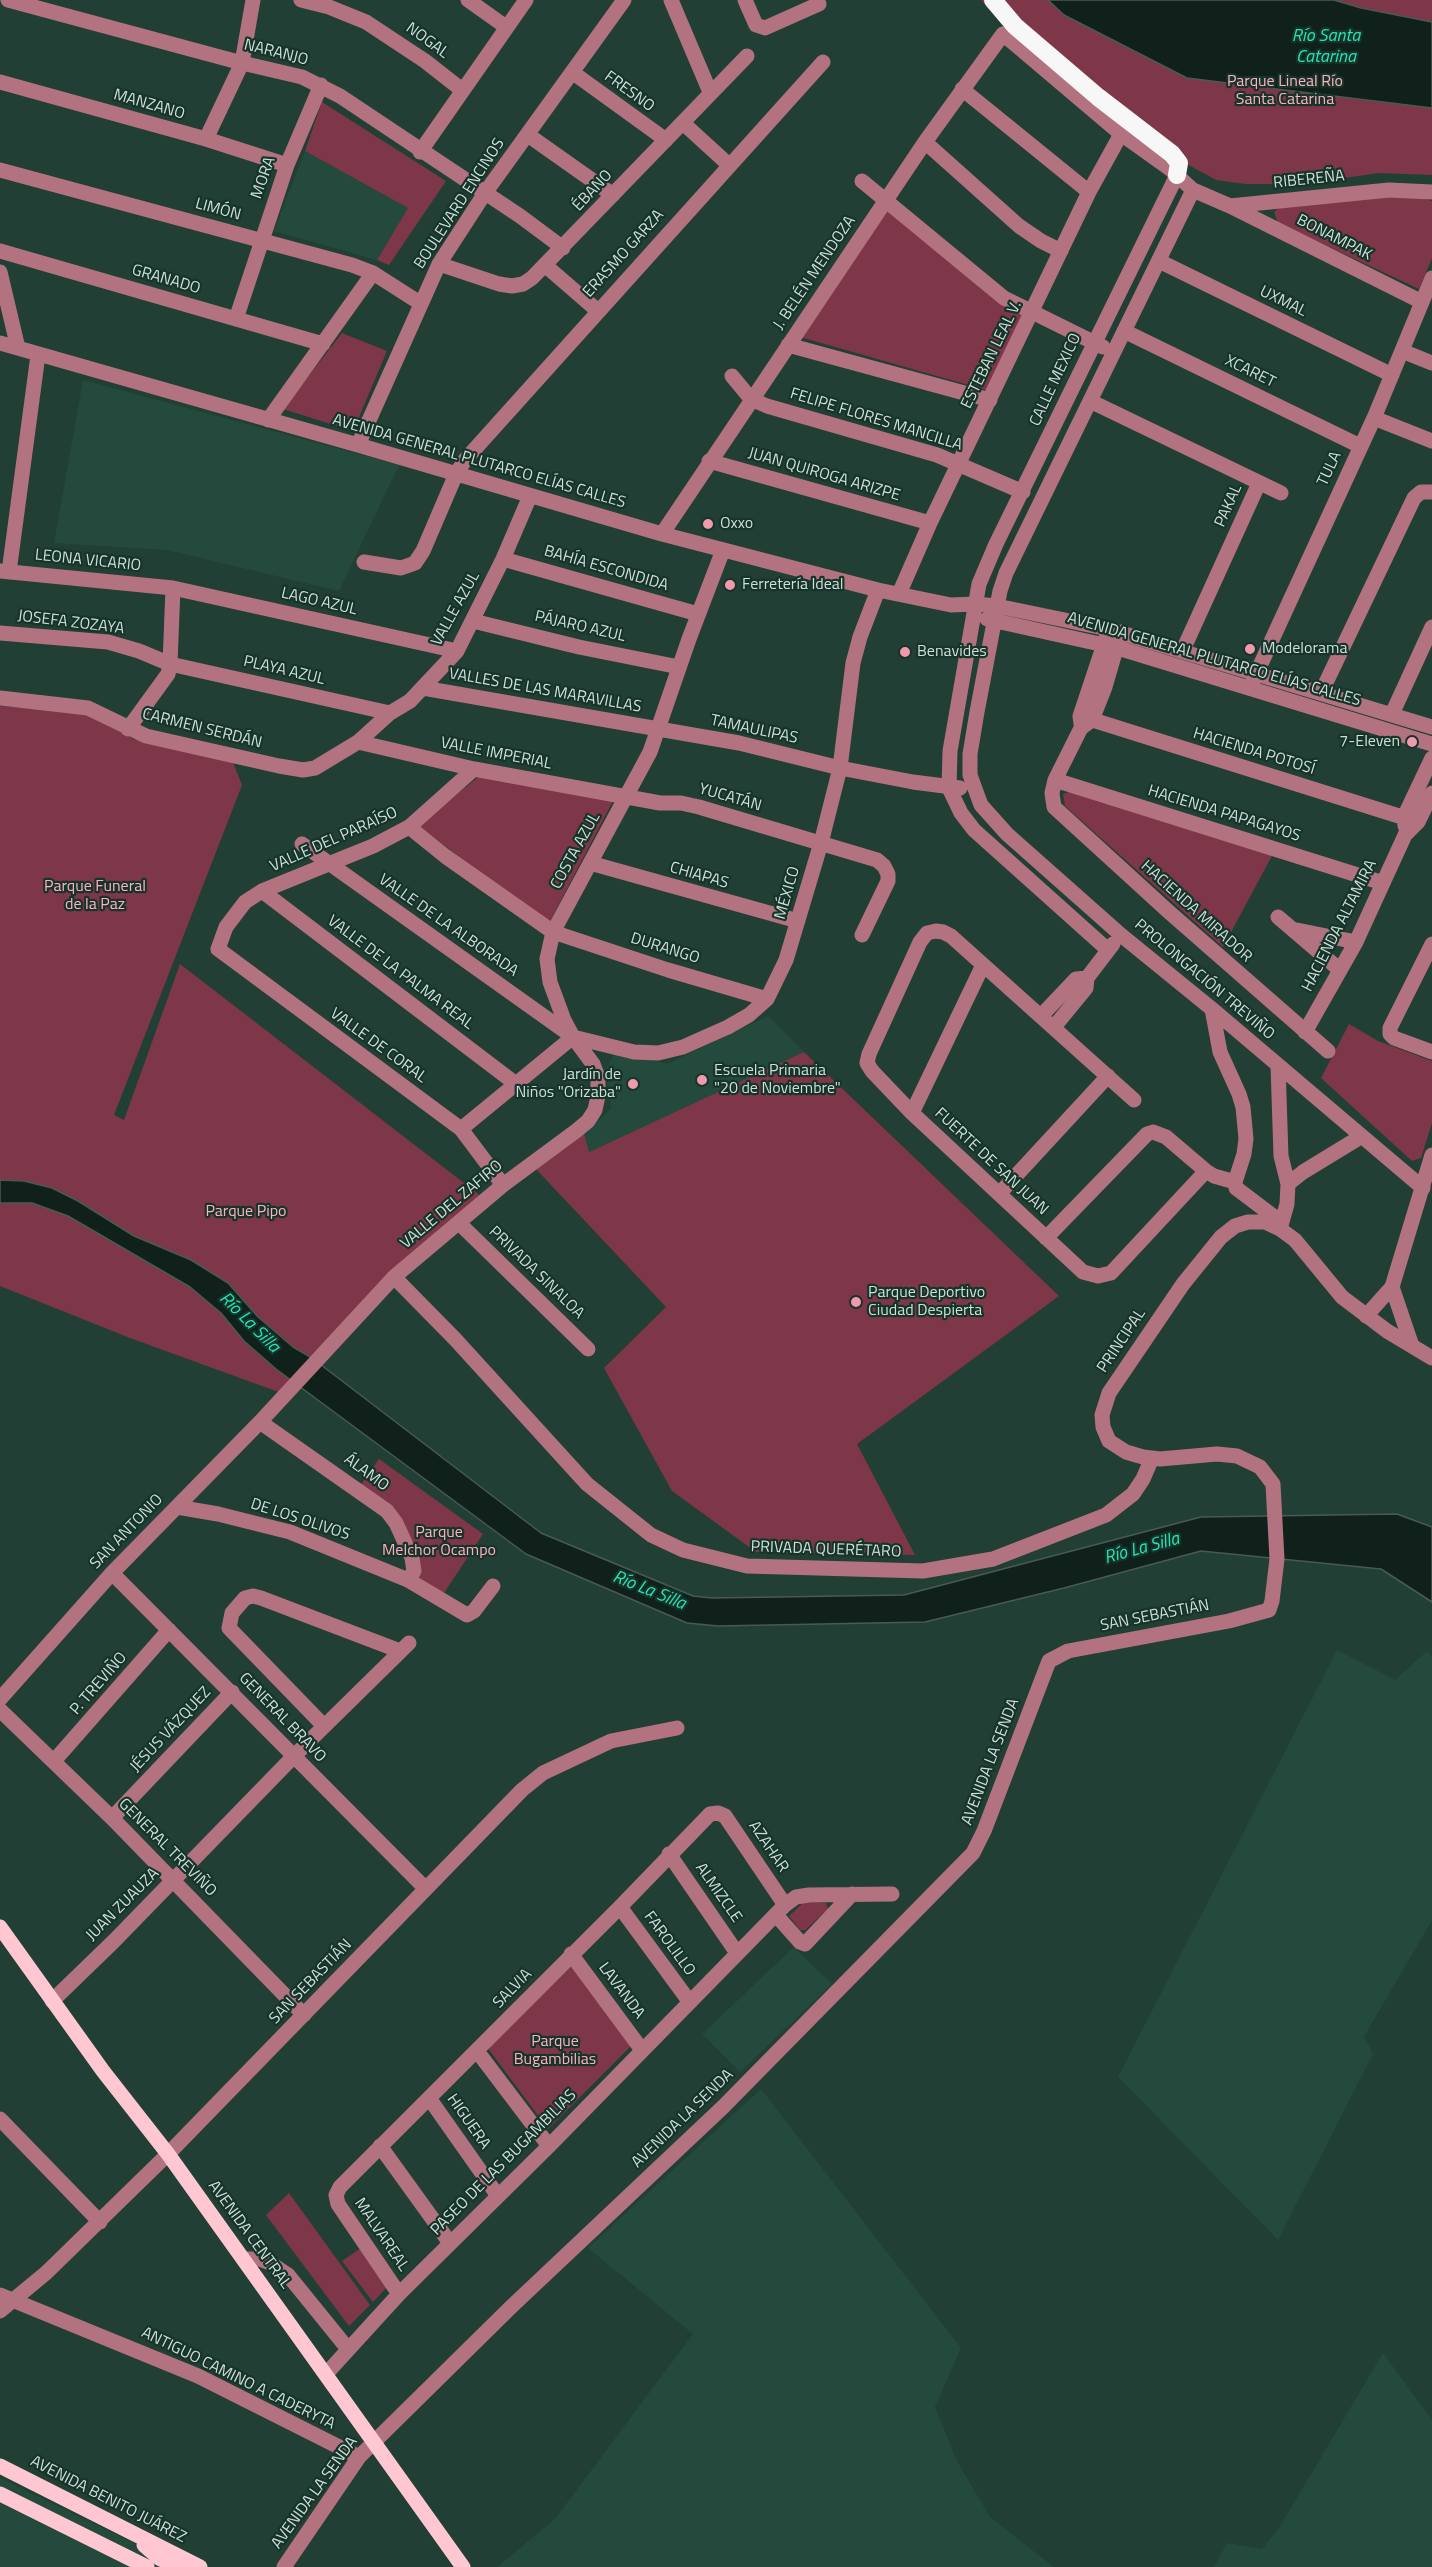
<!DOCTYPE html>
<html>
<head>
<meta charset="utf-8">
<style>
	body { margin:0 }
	canvas { display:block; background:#213f34 }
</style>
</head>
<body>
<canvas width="1432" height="2567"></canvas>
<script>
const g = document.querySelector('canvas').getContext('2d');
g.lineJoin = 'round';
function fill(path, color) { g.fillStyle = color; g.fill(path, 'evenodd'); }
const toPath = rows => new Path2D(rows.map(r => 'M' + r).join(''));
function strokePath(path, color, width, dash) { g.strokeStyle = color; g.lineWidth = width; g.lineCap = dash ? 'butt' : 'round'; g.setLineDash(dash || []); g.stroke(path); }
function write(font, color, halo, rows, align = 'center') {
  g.font = font + ' "Titillium Web",sans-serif'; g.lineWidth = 4.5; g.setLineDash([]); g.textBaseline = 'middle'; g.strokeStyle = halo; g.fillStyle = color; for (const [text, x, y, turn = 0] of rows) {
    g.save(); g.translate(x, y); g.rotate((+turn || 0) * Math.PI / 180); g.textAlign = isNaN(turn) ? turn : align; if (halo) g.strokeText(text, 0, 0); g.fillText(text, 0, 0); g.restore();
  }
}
const built = toPath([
	[305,151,408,208,377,260,274,231],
	[83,380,399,465,339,591,167,550,54,543],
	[768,1016,804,1052,589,1152,584,1133,611,1109,605,1071,617,1049,667,1064],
	[1337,1650,1395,1680,1427,1651,1432,1656,1432,1920,1364,2037,1373,2054,1278,2240,1118,2077],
	[794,1947,832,1984,740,2072,702,2034],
	[761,2089,961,2348,935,2407,957,2461,990,2517,1054,2567,497,2567,555,2519,693,2334,588,2248],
	[1383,2353,1432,2420,1432,2567,1214,2567,1227,2543,1262,2549,1279,2528],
	[0,2478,183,2567,0,2567]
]);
const green = toPath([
	[981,0,1432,0,1432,175,1379,173,1302,184,1246,184,1216,180,1176,158,990,10],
	[322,102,446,181,389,265,377,260,408,208,305,151],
	[1412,195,1432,201,1432,258,1419,289,1278,223,1274,212,1283,204],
	[887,206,1024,314,986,390,800,337],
	[342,333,387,351,353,431,283,409],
	[0,706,85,712,133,739,232,760,242,785,114,1115,124,1120,180,964,486,1200,384,1288,284,1394,130,1338,0,1286],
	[482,774,613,801,549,923,418,826],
	[1073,791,1273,854,1223,947,1065,806,1063,794],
	[1349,1024,1378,1041,1432,1061,1432,1123,1421,1158,1412,1161,1321,1078],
	[804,1052,1059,1296,857,1444,915,1555,756,1552,672,1491,604,1368,666,1307,535,1168,584,1133,589,1152],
	[379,1459,483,1534,440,1599,408,1580,404,1542,358,1489],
	[804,1902,826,1903,828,1909,805,1930,800,1930,789,1916],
	[573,1965,634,2043,548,2129,487,2047],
	[289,2193,370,2305,349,2326,266,2215],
	[361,2248,388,2286,373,2302,342,2261]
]);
const water = toPath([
	[1048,0,1334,0,1361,8,1432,22,1432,108,1187,78,1064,15,1048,0],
	[0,1180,24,1181,52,1188,78,1201,134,1236,191,1260,228,1283,258,1317,293,1347,312,1358,541,1533,693,1596,712,1598,904,1595,1201,1517,1397,1514,1432,1527,1432,1602,1381,1569,1201,1551,1064,1588,925,1622,718,1626,687,1623,526,1554,276,1369,244,1341,221,1313,190,1287,68,1216,32,1203,0,1203,0,1180]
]);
const minor = toPath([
	[8,0,242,63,302,77,340,96,520,216,563,248],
	[301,0,329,7,366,22,425,61,462,90],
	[468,0,506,27],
	[671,0,710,92],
	[745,0,756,25,765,28,819,4],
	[572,72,666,140],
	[0,82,206,139,287,165],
	[962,89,1089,192],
	[683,123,729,165],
	[528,135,613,195],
	[206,139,242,63,253,0],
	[925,142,1019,226,1041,241,1061,251],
	[420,152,526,0],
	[0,170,352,265,373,273,420,303],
	[862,181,1004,298,1103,347],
	[1193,190,1006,573,1000,591,977,712,970,754,970,775,981,805,1007,834,1121,935,1212,1009,1423,1188],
	[1230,206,1422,302],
	[0,251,323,344],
	[1159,261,1392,375],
	[439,264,499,284,512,286,523,284,532,278,747,56],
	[546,266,598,311],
	[0,272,18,348],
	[236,319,287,165,321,85],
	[1124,331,1360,446],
	[0,343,358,445,662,534,878,590,951,605,975,604,997,606,1108,629,1432,727],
	[788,345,990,400],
	[1402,351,1432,363],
	[732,376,751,399,767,406,937,455,1023,492],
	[1090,401,1281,493],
	[1374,418,1432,441],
	[268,420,373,273],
	[358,445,439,264,485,193,624,0],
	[709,461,930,523],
	[662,534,925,142,1003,34,1121,134,1170,169,1193,190,1230,206,1389,190,1432,192],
	[503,559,698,614],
	[364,562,401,568,415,563,423,551,456,474,465,460,823,62],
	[0,571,173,588,457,651],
	[9,572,38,355],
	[899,594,930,523,1089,192,1121,134],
	[987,619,1118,648,1432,744],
	[473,621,579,647,679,667],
	[1121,632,1105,687,1092,720,1081,728,1055,780,1052,793,1054,807,1169,912,1328,1051],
	[0,633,108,642,139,651,170,664,390,713],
	[1183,650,1259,483],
	[1253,681,1374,418,1432,278],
	[423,688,739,743,840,768,913,782,960,788],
	[1321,693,1414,498,1421,492,1432,492],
	[0,698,88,708,146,736,279,766,303,770,315,768,358,742,390,713,410,701,457,651,503,559,530,496],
	[1392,714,1432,627],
	[1080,716,1418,822],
	[1081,724,1080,716,1107,635],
	[128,729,168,674,170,664,173,588],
	[358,742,474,769,660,803,681,803,699,807,877,860,884,866,888,874,888,881,862,935],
	[474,769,409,827,373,846,262,891,245,902,226,927,218,949,461,1129,503,1185],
	[1055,780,1383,883],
	[1405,826,1404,817,1432,758],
	[409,827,445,856,553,932,668,970,767,999],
	[590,863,798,921],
	[262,891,516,1084],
	[1278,917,1340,970],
	[1297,930,1356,942],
	[1432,944,1390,1028,1390,1034,1394,1038,1432,1052],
	[1108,950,974,830,961,813,949,788,950,751,979,584,996,544,1177,175],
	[1212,1009,1220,1052,1239,1094,1243,1107,1246,1139,1244,1154,1235,1182,1236,1188,1281,1222],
	[1041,1016,1076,979,1087,978],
	[1054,1027,1086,988,1087,978,1113,944],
	[1305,1032,1356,942,1405,835,1418,822,1432,793],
	[573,1037,634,1052,658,1053,683,1047,728,1027,749,1015,767,999,786,960,821,843,840,768,853,663,860,637,878,590],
	[1278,1065,1281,1156,1288,1184,1287,1204,1280,1229],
	[1134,1100,951,936,943,932,936,931,927,933,920,942,869,1054,867,1063,872,1071,912,1113,1083,1272,1098,1276,1111,1273,1206,1171],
	[912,1113,983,965],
	[461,1129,573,1037,564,1020,550,982,547,959,553,932,650,752,689,639,723,550],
	[1288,1184,1303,1172,1362,1136],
	[999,1194,1108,1076],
	[459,1223,588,1349],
	[1046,1238,1147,1134,1153,1132,1166,1137,1206,1171,1214,1176,1235,1182],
	[394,1277,455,1339,587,1484,651,1535,683,1550,747,1566,923,1571,993,1559,1106,1515,1133,1494,1143,1479,1152,1458],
	[1392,1287,1412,1346],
	[1366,1316,1392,1287,1432,1155],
	[260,1422,387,1511,396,1523,412,1558,414,1571,408,1580],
	[177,1507,218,1514,290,1532,408,1580,467,1615,474,1611,493,1586],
	[112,1573,425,1888],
	[0,1699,112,1573,260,1422,394,1277,503,1185,576,1131,588,1121,595,1110,598,1096,598,1077,593,1064,573,1037,302,844],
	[0,1710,112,1818,304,2015],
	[324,1726,229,1628,232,1613,245,1598,253,1596,261,1598,400,1651],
	[54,1761,169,1630],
	[112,1818,232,1692],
	[669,1854,737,1953],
	[620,1907,689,2001],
	[776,1915,800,1942,805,1944,852,1894],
	[571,1954,642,2050],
	[52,2001,114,1941,294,1756,409,1643],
	[477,2051,549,2146],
	[429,2098,498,2196],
	[0,2119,100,2222],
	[380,2146,450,2243],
	[244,2259,260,2259,270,2263,288,2275,348,2349],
	[399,2294,338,2204,336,2195,340,2187,620,1907,710,1814,718,1813,725,1816,785,1905],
	[0,2295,198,2376,359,2457],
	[0,2311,46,2273,168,2154,522,1790,543,1773,611,1741,677,1728],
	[326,2374,399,2294,549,2146,785,1905,796,1897,809,1895,892,1894],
	[284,2567,359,2457,374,2442,511,2307,723,2107,973,1853,984,1831,1049,1661,1068,1651,1229,1621,1269,1610,1272,1601,1277,1559,1273,1484,1260,1467,1237,1456,1217,1454,1160,1459,1143,1457,1126,1452,1109,1441,1103,1427,1102,1415,1109,1393,1183,1284,1221,1237,1235,1226,1248,1222,1265,1222,1280,1229,1295,1240,1342,1297,1387,1331,1432,1358]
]);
const major = toPath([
	[0,1927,103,2071,168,2154,463,2567],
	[0,2466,200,2567],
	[0,2494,147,2567],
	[144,2545,159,2558,176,2567]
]);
const highway = toPath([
	[993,0,1015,26,1098,97,1172,154,1179,163,1177,175]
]);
const markers = [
	[708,524,6,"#f29aad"],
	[730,585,6,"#f29aad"],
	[1250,649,6,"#f29aad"],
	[905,652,6,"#f29aad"],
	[1412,742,6,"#f29aad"],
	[702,1080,6,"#f29aad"],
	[633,1084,6,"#f29aad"],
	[856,1302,6,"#f29aad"]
];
const streetNames = [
	["NOGAL",427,41,36],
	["NARANJO",276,53,14],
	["FRESNO",629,92,36],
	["MANZANO",149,105,16],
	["MORA",264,178,-70],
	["RIBEREÑA",1309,180,-6],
	["ÉBANO",593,191,-47],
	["BOULEVARD ENCINOS",460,204,-57],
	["LIMÓN",218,210,15],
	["BONAMPAK",1334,238,27],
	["ERASMO GARZA",624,254,-48],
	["J. BELÉN MENDOZA",815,273,-56],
	["GRANADO",166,280,16],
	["UXMAL",1283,302,26],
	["ESTEBAN LEAL V.",992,355,-64],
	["XCARET",1250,372,26],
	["CALLE MEXICO",1056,380,-65],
	["FELIPE FLORES MANCILLA",876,420,17],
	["AVENIDA GENERAL PLUTARCO ELÍAS CALLES",479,462,16],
	["TULA",1330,469,-65],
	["JUAN QUIROGA ARIZPE",824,475,16],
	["PAKAL",1229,506,-66],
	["LEONA VICARIO",88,561,6],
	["BAHÍA ESCONDIDA",606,569,16],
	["LAGO AZUL",319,602,13],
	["VALLE AZUL",456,609,-61],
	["JOSEFA ZOZAYA",71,623,7],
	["PÁJARO AZUL",580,627,13],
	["AVENIDA GENERAL PLUTARCO ELÍAS CALLES",1214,660,16],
	["PLAYA AZUL",284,671,13],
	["VALLES DE LAS MARAVILLAS",545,691,10],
	["CARMEN SERDÁN",202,729,14],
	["TAMAULIPAS",754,730,12],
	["HACIENDA POTOSÍ",1254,752,17],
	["VALLE IMPERIAL",496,754,11],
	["YUCATÁN",730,798,16],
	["HACIENDA PAPAGAYOS",1224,814,17],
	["VALLE DEL PARAÍSO",334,840,-24],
	["COSTA AZUL",576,851,-61],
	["CHIAPAS",699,876,16],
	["MÉXICO",788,893,-74],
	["HACIENDA MIRADOR",1196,912,42],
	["VALLE DE LA ALBORADA",448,926,35],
	["HACIENDA ALTAMIRA",1340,926,-63],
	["DURANGO",665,949,17],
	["VALLE DE LA PALMA REAL",400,973,37],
	["PROLONGACIÓN TREVIÑO",1204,980,40],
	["VALLE DE CORAL",378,1046,36],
	["FUERTE DE SAN JUAN",991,1162,43],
	["VALLE DEL ZAFIRO",452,1205,-40],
	["PRIVADA SINALOA",536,1273,44],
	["PRINCIPAL",1122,1341,-56],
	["ÁLAMO",366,1473,36],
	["DE LOS OLIVOS",300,1520,18],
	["SAN ANTONIO",127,1532,-46],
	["PRIVADA QUERÉTARO",826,1550,2],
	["SAN SEBASTIÁN",1155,1616,-11],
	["P. TREVIÑO",99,1684,-49],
	["GENERAL BRAVO",282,1718,46],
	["JÉSUS VÁZQUEZ",171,1730,-47],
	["AVENIDA LA SENDA",991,1762,-69],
	["AZAHAR",768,1847,56],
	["GENERAL TREVIÑO",167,1848,45],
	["ALMIZCLE",718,1893,55],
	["JUAN ZUAUZA",123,1905,-45],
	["FAROLILLO",669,1944,54],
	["SAN SEBASTIÁN",311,1982,-46],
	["SALVIA",513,1989,-46],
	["LAVANDA",621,1991,53],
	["AVENIDA LA SENDA",683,2119,-44],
	["HIGUERA",468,2122,55],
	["PASEO DE LAS BUGAMBILIAS",504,2163,-45],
	["AVENIDA CENTRAL",249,2235,54],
	["MALVAREAL",381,2235,56],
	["ANTIGUO CAMINO A CADERYTA",238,2379,26],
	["AVENIDA LA SENDA",315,2493,-54],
	["AVENIDA BENITO JUÁREZ",108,2500,27]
];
const parkNames = [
	["Parque Lineal Río",1285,82],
	["Santa Catarina",1285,100],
	["Parque Funeral",95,887],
	["de la Paz",95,905],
	["Parque Pipo",246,1212],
	["Parque",439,1533],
	["Melchor Ocampo",439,1551],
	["Parque",555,2042],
	["Bugambilias",555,2060]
];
const poiNames = [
	["Oxxo",720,524],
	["Ferretería Ideal",742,585],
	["Modelorama",1262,649],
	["Benavides",917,652],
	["7-Eleven",1400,742,"right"],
	["Escuela Primaria",714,1071],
	["\"20 de Noviembre\"",714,1089],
	["Jardín de",621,1075,"right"],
	["Niños \"Orizaba\"",621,1093,"right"],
	["Parque Deportivo",868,1293],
	["Ciudad Despierta",868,1311]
];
const waterNames = [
	["Río Santa",1326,37],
	["Catarina",1326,58],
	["Río La Silla",249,1323,45],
	["Río La Silla",1142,1549,-15],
	["Río La Silla",649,1591,22]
];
fill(built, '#234a3d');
fill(green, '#7e3649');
fill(water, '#10211b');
strokePath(water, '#495a54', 1.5);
strokePath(minor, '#b37280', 15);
strokePath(major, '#fec7d1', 15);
strokePath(highway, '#f7f7f7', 18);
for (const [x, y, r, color] of markers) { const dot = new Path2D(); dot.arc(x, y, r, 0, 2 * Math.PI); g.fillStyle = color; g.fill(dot); strokePath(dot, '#16342a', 2); }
write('16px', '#cedfd9', '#16342a', streetNames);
write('16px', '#ffb0c0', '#16342a', parkNames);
write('16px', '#cedfd9', '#16342a', poiNames, 'left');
write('italic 18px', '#25e4b5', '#16342a', waterNames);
</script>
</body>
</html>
